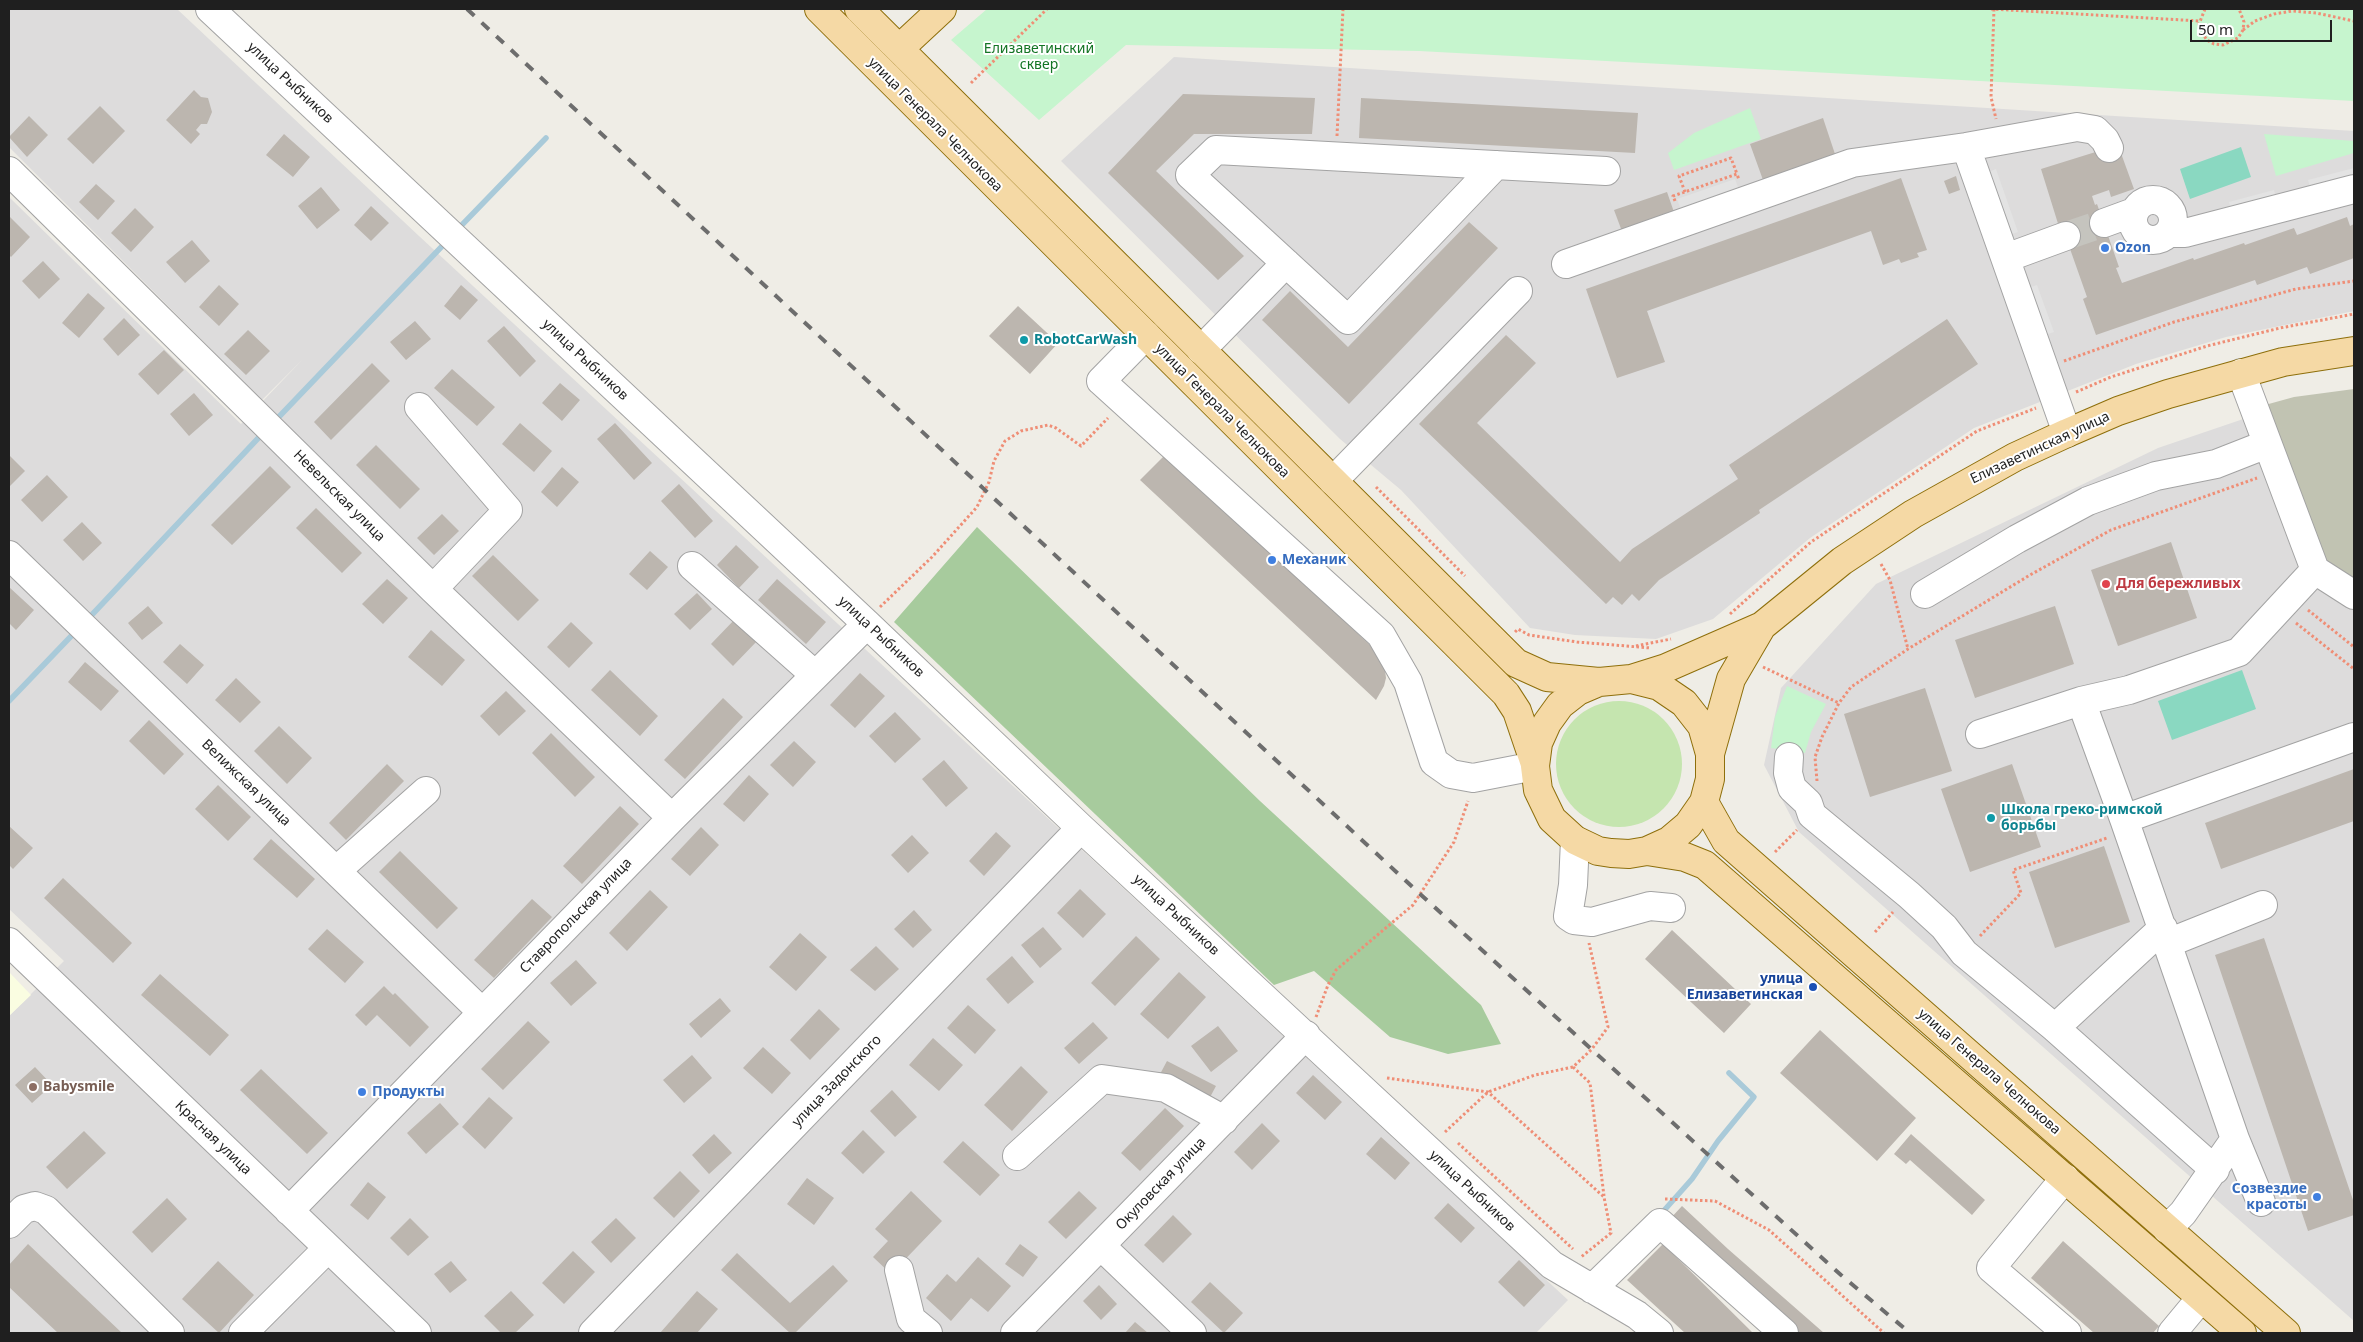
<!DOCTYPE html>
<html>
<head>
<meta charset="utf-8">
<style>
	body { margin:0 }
	#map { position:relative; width:2363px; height:1342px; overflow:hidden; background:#efede6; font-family:"Noto Sans",sans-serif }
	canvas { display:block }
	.frame { position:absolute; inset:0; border:10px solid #1f1f1f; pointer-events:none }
	.scale { position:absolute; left:2190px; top:20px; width:142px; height:22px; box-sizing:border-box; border:2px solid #1f1f1f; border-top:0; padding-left:6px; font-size:15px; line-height:18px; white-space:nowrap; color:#1f1f1f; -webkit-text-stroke:4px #fff; paint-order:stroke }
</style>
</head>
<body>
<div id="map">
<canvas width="2363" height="1342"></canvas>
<div class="frame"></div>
<div class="scale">50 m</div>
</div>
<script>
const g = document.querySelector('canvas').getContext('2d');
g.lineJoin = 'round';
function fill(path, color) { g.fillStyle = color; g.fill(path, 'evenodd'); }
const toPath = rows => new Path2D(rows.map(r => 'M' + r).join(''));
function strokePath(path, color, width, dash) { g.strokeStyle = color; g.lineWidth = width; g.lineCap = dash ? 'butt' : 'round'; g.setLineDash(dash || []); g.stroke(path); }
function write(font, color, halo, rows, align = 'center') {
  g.font = font + ' "Noto Sans",sans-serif'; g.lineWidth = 4; g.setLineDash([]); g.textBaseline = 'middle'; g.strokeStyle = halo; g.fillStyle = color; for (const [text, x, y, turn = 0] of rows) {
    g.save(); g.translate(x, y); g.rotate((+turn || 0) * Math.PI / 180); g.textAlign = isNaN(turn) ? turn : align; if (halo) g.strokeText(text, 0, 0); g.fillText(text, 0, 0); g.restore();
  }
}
const residential = toPath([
	[9,9,177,9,419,236,1568,1300,1536,1333,9,1333,9,1016,64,961,9,909,9,197,241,424,303,359,262,400,9,147],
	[1174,57,2354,131,2354,311,2226,337,2136,364,1974,428,1810,538,1713,619,1656,639,1575,635,1530,628,1401,490,1340,439,1061,161],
	[2354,401,2354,1321,1799,832,1764,765,1781,688,1876,584,2158,448,2258,414]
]);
const education = toPath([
	[9,972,31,995,9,1016]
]);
const construction = toPath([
	[2354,389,2354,581,2322,558,2265,405,2294,397]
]);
const grass = toPath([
	'1556 764a63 63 0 1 1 126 0a63 63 0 1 1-126 0Z'
]);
const forest = toPath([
	[977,527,1260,801,1481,1005,1501,1044,1448,1054,1390,1037,1314,971,1274,985,894,622]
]);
const park = toPath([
	[987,9,2354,9,2354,101,1419,51,1126,45,1039,120,951,40],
	[1750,108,1761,139,1674,170,1668,153,1694,133],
	[2264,134,2354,141,2354,153,2276,176],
	[1787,686,1826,704,1811,732,1805,753,1771,748,1775,717]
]);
const pitch = toPath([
	[2241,147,2251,177,2190,199,2180,169],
	[2242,670,2256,709,2172,740,2158,701]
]);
const parking = toPath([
	[2354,168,2354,183,2312,194,2308,180],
	[1996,169,2018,232,2006,236,1984,174],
	[1735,179,1739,190,1681,210,1677,199],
	[2274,190,2277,203,2233,215,2229,202],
	[2037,285,2054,332,2042,336,2025,289]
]);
const stream = toPath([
	[457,230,546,138],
	[274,422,447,241],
	[87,620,264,432],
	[9,701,77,630],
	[1660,1215,1692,1179,1718,1141,1754,1097,1729,1073]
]);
const building = toPath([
	[194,90,201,97,208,98,212,112,207,124,201,124,196,130,200,134,191,144,166,120],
	[1183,94,1315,98,1312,134,1194,134,1156,171,1244,256,1218,280,1108,173],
	[1361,98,1638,113,1635,153,1359,138],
	[100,106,125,131,93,164,67,139],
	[29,116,48,135,27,157,9,137],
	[1823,118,1835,154,1763,180,1750,144],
	[284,134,310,157,293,177,266,155],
	[2118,145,2134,189,2111,197,2109,190,2092,196,2095,205,2097,204,2119,267,2116,268,2122,283,2193,258,2194,260,2244,243,2245,245,2294,228,2297,235,2347,217,2350,226,2354,224,2354,258,2310,274,2307,267,2257,285,2255,280,2096,335,2083,299,2087,297,2063,229,2060,230,2041,169],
	[1956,176,1960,190,1949,194,1944,181],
	[1901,178,1927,250,1917,253,1919,257,1901,263,1899,259,1883,265,1871,231,1647,311,1665,362,1617,378,1586,289],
	[96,184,115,201,98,220,79,202],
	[321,187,340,210,317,229,298,206],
	[1667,192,1675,215,1623,234,1614,210],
	[371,206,389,223,371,241,354,225],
	[135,208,154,227,131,252,111,233],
	[10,217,30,237,11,257,9,255],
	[1469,222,1498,248,1349,404,1262,320,1290,291,1348,347],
	[192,240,210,261,185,283,166,262],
	[43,261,60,279,39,299,22,281],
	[219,285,239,304,219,326,199,307],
	[461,285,478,300,460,320,444,306],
	[88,293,105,308,79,338,62,323],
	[1018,306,1058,343,1030,374,989,336],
	[124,318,140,335,118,356,103,339],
	[1947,319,1978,364,1759,510,1760,513,1659,580,1639,601,1632,594,1622,605,1613,597,1606,604,1419,424,1506,335,1536,363,1477,423,1620,562,1632,549,1738,479,1729,465],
	[415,321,431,339,406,360,390,342],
	[504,326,536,361,520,377,487,341],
	[248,330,270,351,246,375,224,354],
	[164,350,184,370,158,395,138,374],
	[372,363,390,381,331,440,314,422],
	[452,369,495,407,477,426,434,388],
	[560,383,580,400,562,421,542,403],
	[194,393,213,415,189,436,170,414],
	[520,423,552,451,534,472,502,444],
	[615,423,652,463,634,480,597,439],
	[376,445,420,489,400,509,356,465],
	[1166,454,1372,647,1385,670,1386,678,1384,686,1376,700,1140,480],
	[9,455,25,471,9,487],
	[270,466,291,487,232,545,211,525],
	[562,467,579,482,557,507,541,492],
	[47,475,68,497,42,522,21,500],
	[679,484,713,521,695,538,661,501],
	[316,508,362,553,342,573,296,528],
	[442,514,459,531,434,555,417,538],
	[82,522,102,543,83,561,63,540],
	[2171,542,2197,618,2118,646,2091,570],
	[736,545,759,567,739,588,717,565],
	[650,551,668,567,647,590,629,574],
	[493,555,539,600,518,621,472,576],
	[387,579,408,598,383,624,362,604],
	[777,579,826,622,806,644,758,600],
	[9,587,34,610,16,630,9,623],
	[697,593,712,609,690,630,674,614],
	[148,606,163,623,142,640,128,623],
	[2055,606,2074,664,1975,698,1955,640],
	[736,618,758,640,733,666,711,644],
	[571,622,593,643,569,668,547,647],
	[431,630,465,660,442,686,408,657],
	[180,644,204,665,187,684,163,662],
	[85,662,119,691,101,711,68,682],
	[610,670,658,716,640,736,591,690],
	[860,673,885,696,855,728,830,705],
	[236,678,261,702,240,723,215,700],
	[1925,688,1952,771,1870,797,1844,714],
	[506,691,526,711,499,736,480,716],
	[723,698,743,717,685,779,664,760],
	[895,712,921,739,895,763,869,736],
	[149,720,184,754,164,775,129,741],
	[279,726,312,758,287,784,254,751],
	[551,733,595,777,575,797,532,753],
	[794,741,816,762,793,787,770,765],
	[944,760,968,788,946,807,922,779],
	[387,764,404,781,346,840,329,823],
	[2012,764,2041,847,1970,872,1941,789],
	[2354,769,2354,821,2221,869,2205,823],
	[749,775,769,794,744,822,723,804],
	[218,785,251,817,228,841,195,809],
	[620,806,639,824,582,884,563,866],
	[9,826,33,848,13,869,9,865],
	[701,827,719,845,690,876,671,859],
	[996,832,1011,846,984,876,969,861],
	[912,835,929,853,908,873,891,855],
	[271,839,315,879,297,898,253,859],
	[2104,846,2130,922,2055,948,2029,872],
	[400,851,458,908,437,929,379,872],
	[63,878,132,943,113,963,44,898],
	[1080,889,1106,914,1083,938,1057,913],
	[650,890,668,907,627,951,609,933],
	[532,899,552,917,494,978,474,960],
	[914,910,932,930,913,948,894,929],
	[1043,927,1062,949,1040,968,1021,945],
	[327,929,364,962,345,983,308,949],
	[1672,930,1751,1004,1724,1033,1645,959],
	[800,933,827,957,796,991,769,967],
	[1136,936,1160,959,1115,1006,1091,983],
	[2264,938,2354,1203,2354,1215,2308,1231,2215,955],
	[876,946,899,969,875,991,850,970],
	[1012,956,1034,982,1008,1004,986,979],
	[576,960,597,983,571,1006,550,983],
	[1179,972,1206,997,1168,1039,1140,1014],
	[160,974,229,1035,210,1056,141,995],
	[384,986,393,995,395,993,429,1027,410,1047,377,1015,366,1026,355,1015],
	[720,998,731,1011,701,1038,689,1024],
	[968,1005,996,1030,975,1054,947,1028],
	[819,1009,840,1029,810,1060,790,1040],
	[528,1021,550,1042,503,1090,481,1069],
	[1093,1022,1108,1038,1079,1064,1064,1048],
	[1218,1026,1238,1051,1211,1072,1191,1046],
	[1820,1030,1916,1118,1877,1161,1780,1073],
	[933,1038,963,1065,939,1091,909,1065],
	[763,1047,791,1073,772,1094,743,1068],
	[692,1055,712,1078,684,1103,663,1080],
	[1167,1061,1216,1086,1208,1101,1159,1076],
	[1021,1066,1048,1092,1012,1131,984,1105],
	[35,1067,52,1085,32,1103,15,1085],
	[261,1069,328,1133,307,1154,240,1090],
	[1313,1075,1342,1102,1325,1120,1296,1093],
	[892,1090,917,1117,895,1137,870,1111],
	[489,1097,513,1118,485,1149,462,1127],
	[440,1103,459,1124,426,1154,407,1133],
	[1165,1108,1184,1126,1140,1171,1121,1153],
	[1262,1123,1280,1141,1252,1170,1234,1152],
	[863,1130,885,1152,863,1174,841,1153],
	[84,1131,106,1153,67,1189,46,1167],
	[714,1134,732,1153,709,1174,692,1155],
	[1911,1134,1985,1200,1972,1215,1910,1160,1906,1164,1894,1154],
	[1381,1137,1410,1163,1395,1180,1366,1154],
	[963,1141,1000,1175,980,1196,943,1162],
	[680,1171,700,1191,674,1218,653,1198],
	[807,1178,834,1198,814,1225,787,1204],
	[368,1182,386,1197,368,1220,350,1205],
	[911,1191,942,1221,891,1274,873,1257,888,1241,875,1229],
	[1079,1191,1097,1208,1066,1239,1048,1222],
	[167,1198,187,1219,152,1253,132,1232],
	[1448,1203,1475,1228,1461,1243,1434,1218],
	[1682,1206,1728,1249,1824,1333,1797,1333,1669,1220],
	[1173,1215,1192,1234,1163,1263,1144,1245],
	[410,1218,429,1237,408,1256,390,1238],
	[616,1218,636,1238,611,1263,591,1242],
	[2063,1241,2159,1326,2153,1333,2094,1333,2031,1278],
	[28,1244,122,1333,58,1333,9,1287,9,1265],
	[1020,1244,1038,1257,1023,1277,1005,1264],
	[1663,1244,1753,1333,1685,1333,1627,1280],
	[573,1251,595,1272,564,1304,542,1283],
	[737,1253,790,1303,833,1265,848,1281,795,1333,790,1333,721,1270],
	[978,1257,1011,1286,988,1312,971,1298,951,1321,926,1298,947,1274,956,1282],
	[1519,1260,1545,1285,1524,1307,1498,1282],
	[218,1261,254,1295,219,1333,182,1299],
	[451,1261,467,1280,450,1293,434,1274],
	[1210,1282,1243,1313,1224,1333,1191,1302],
	[1099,1285,1117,1304,1101,1320,1083,1301],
	[511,1291,534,1315,515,1333,501,1333,484,1316],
	[697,1291,718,1309,697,1333,660,1333],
	[1135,1322,1148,1333,1125,1333]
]);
const minorTunnel = toPath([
	[2066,236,2104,223]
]);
const path = toPath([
	[1991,9,2200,21],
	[1994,9,1991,97,1996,119],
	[2205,9,2199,24,2202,33,2207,40,2214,44,2223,45,2238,38,2243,30,2244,22,2239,9],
	[2243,30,2255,21,2274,14,2292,11,2316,13,2354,21],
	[971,83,1047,9],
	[1337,136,1343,9],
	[1685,192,1679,176,1731,158,1737,174],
	[1675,201,1673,196,1737,174,1739,180],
	[2064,361,2174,322,2296,289,2354,281],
	[2076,392,2111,377,2207,346,2280,328,2354,314],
	[1376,487,1465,576],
	[1881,564,1890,580,1908,649],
	[880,607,932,557,977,507,989,482,994,461,1005,441,1021,431,1048,425,1056,428,1081,446,1108,418],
	[2308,610,2354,647],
	[1730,614,1811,542,1977,431,2036,408],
	[2296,623,2354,669],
	[1515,632,1518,629,1529,635,1577,642,1651,648],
	[1636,646,1671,639],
	[1763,667,1839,703],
	[1817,781,1815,757,1822,737,1839,703,1851,687,1908,649,2030,575,2111,530,2257,478],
	[1775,852,1797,830],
	[1875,932,1893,912],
	[1980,936,2021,893,2013,870,2107,838],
	[1316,1017,1328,985,1336,970,1413,905,1454,842,1468,801],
	[1573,1067,1590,1083,1604,1196],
	[1387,1078,1488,1092,1604,1197,1611,1233,1581,1257],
	[1445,1132,1488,1092,1535,1075,1573,1067,1592,1049,1608,1027,1589,943],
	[1458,1143,1573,1249],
	[1665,1199,1715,1201,1769,1230,1884,1333]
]);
const minor = toPath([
	[210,9,867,624,1081,828,1552,1265,1637,1315,1659,1333],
	[1966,147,2067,433],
	[1496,165,1348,320,1190,175,1216,150,1606,171],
	[9,171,433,589,672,818],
	'2133 220a20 20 0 1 1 40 0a20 20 0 1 1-40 0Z',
	[2104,223,2134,212],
	[2169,233,2185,233,2354,189],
	[2006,258,2066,236],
	[1566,264,1852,163,1966,147,2077,127,2095,130,2105,140,2109,148],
	[1146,335,1101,381,1381,635,1408,682,1434,762,1451,774,1473,778,1535,766],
	[1201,350,1286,263],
	[419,407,508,510,433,589],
	[1333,481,1518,291],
	[9,555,482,1012],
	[692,566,815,675],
	[2315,570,2354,595],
	[1925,594,2017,539,2088,501,2156,476,2216,464,2267,444],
	[2081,701,2124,819],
	[1980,734,2081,701,2129,690,2239,652,2315,570,2241,373],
	[1789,757,1788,773,1792,788,1808,803,1812,815,1909,895,1944,927,1964,953,2055,1028,2215,1170],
	[1575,840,1573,885,1568,916,1574,920,1592,922,1650,906,1671,908],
	[336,871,426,791],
	[9,942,417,1333],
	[2168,943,2263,905],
	[2055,1028,2163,928],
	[2235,1139,2261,1202],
	[1017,1156,1102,1079,1166,1088,1224,1120],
	[2065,1178,1991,1268,2067,1333],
	[289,1211,672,818,867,624],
	[9,1224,24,1209,35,1206,46,1210,170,1333],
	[2167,1229,2183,1213,2235,1139,2124,819,2354,737],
	[1101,1246,1192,1333],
	[899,1270,911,1319,928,1333],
	[1592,1289,1660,1223,1784,1333],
	[243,1333,328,1248],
	[593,1333,1081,828],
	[1015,1333,1306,1035],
	[2172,1333,2201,1298]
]);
const major = toPath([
	[819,9,1506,694,1517,711,1535,764],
	[859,9,1516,663,1547,677,1599,682,1631,679,1659,686,1684,703,1702,726,1710,754,1710,779,1704,802,1688,825,1669,841,1647,851,1629,854,1611,853,1598,851,1575,840,1552,819,1538,790,1535,766,1538,743,1547,723,1560,705,1578,691,1599,682],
	[899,49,942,9],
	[1631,679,1666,668,1762,626,1842,561,1913,514,2015,457,2067,433,2118,411,2168,394,2283,362,2354,351],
	[1710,754,1731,679,1762,626],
	[1704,802,1726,841,2286,1333],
	[1647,851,1685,857,1705,865,2242,1333]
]);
const rail = toPath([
	[467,9,1420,894,1841,1275,1910,1333]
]);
const markers = [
	[2105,248,5,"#3f7fe0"],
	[1024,340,5,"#0f9aa8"],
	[1272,560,5,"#3f7fe0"],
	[2106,584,5,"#e0444e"],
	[1991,818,5,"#0f9aa8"],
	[1813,987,5,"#1a4fb4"],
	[33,1087,5,"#8d6e63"],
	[362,1092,5,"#3f7fe0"],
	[2317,1197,5,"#3f7fe0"]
];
const parkNames = [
	["Елизаветинский",1039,49],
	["сквер",1039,65]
];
const streetNames = [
	["улица Рыбников",290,83,43],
	["улица Генерала Челнокова",935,125,45],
	["улица Рыбников",585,360,43],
	["улица Генерала Челнокова",1222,411,45],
	["Елизаветинская улица",2040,448,-25],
	["Невельская улица",339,496,45],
	["улица Рыбников",881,637,43],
	["Велижская улица",246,783,44],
	["улица Рыбников",1176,915,43],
	["Ставропольская улица",576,916,-46],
	["улица Генерала Челнокова",1989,1072,41],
	["улица Задонского",837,1081,-46],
	["Красная улица",213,1138,44],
	["Окуловская улица",1161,1184,-46],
	["улица Рыбников",1472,1191,43]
];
const shopNames = [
	["Ozon",2115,248],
	["Механик",1282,560],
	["Продукты",372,1092],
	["Созвездие",2307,1189,"right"],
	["красоты",2307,1205,"right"]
];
const cultureNames = [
	["RobotCarWash",1034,340],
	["Школа греко-римской",2001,810],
	["борьбы",2001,826]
];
const healthNames = [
	["Для бережливых",2116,584]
];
const transitNames = [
	["улица",1803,979],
	["Елизаветинская",1803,995]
];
const educationNames = [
	["Babysmile",43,1087]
];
fill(residential, '#dddcdc');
fill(education, '#fafde1');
fill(construction, '#c1c3b2');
fill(grass, '#c5e5af');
fill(forest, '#a7cb9d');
fill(park, '#c6f5ce');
fill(pitch, '#8ad8c1');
fill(parking, '#e3e3e3');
strokePath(stream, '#a9cad9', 5.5);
fill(building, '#bcb6af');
strokePath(minorTunnel, '#c5c4be', 28, [28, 14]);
strokePath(minor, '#a3a3a3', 30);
strokePath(major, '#8e6f0b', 30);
strokePath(path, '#ef8e76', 3, [2.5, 2.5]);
strokePath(minor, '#fff', 28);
strokePath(major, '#f5d9a5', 28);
strokePath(rail, '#6d6d6d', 4, [10, 10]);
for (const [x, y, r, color] of markers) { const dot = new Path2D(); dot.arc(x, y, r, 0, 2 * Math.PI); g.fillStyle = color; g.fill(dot); strokePath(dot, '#fff', 2); }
write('14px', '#147525', '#fff', parkNames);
write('14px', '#1f1f1f', '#fff', streetNames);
write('bold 14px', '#366cbe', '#fff', shopNames, 'left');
write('bold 14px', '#0d838f', '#fff', cultureNames, 'left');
write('bold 14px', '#be3a42', '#fff', healthNames, 'left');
write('bold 14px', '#164399', '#fff', transitNames, 'right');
write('bold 14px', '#785e54', '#fff', educationNames, 'left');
</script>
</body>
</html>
